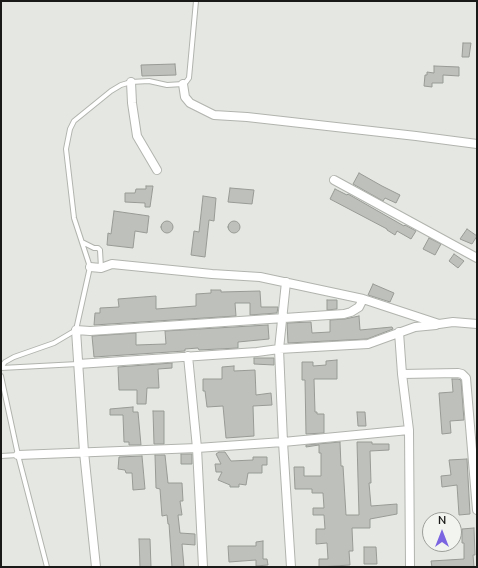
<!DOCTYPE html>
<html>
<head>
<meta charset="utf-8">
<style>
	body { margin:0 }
	#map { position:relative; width:478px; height:568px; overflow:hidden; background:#e5e8e2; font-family:"Nunito Sans",sans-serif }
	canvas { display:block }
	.frame { position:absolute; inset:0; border:2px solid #1a1b19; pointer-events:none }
	.north { position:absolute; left:422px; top:512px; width:40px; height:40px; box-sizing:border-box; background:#f2f5ef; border:1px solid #9c9e99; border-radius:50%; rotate:0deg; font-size:11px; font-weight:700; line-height:16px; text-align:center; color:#1a1b19 }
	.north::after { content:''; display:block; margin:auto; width:14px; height:18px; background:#7c65e1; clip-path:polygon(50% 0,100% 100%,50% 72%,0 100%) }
</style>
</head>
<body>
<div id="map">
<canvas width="478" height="568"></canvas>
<div class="frame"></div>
<div class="north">N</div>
</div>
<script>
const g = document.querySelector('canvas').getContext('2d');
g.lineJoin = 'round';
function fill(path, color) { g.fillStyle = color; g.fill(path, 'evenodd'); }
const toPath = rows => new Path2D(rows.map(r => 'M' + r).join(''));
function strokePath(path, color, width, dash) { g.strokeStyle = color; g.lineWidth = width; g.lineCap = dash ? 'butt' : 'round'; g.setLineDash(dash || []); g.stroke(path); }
const building = toPath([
	[463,43,471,43,469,57,462,57,463,43],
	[175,64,176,75,142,76,141,65,175,64],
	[434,66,459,67,459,76,443,75,443,83,432,83,432,87,424,86,425,75,427,75,427,72,434,73,434,66],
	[359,173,382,186,400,195,396,203,385,198,383,201,353,184,359,173],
	[146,186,153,186,150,207,145,207,145,203,125,202,125,193,135,193,136,189,146,189,146,186],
	[230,188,254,190,252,204,228,202,230,188],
	[335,189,347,195,348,194,404,226,405,225,416,231,411,239,397,231,395,235,387,230,387,229,330,199,335,189],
	[203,196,216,198,214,221,209,220,205,257,191,255,194,231,199,232,203,196],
	[114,211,149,216,147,233,135,231,133,248,107,245,108,233,111,234,114,211],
	'228 227a6 6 0 1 1 12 0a6 6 0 1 1-12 0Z',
	'161 227a6 6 0 1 1 12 0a6 6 0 1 1-12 0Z',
	[467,229,477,236,472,244,460,239,467,229],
	[429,238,441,244,435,255,423,249,429,238],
	[454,254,464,261,458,268,449,261,454,254],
	[373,284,394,293,390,302,368,295,373,284],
	[211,290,221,290,221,292,260,291,261,307,278,307,277,313,250,315,250,303,235,303,236,316,94,325,95,313,100,313,100,308,119,307,118,299,156,296,156,309,196,306,196,294,211,293,211,290],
	[327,300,337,300,337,309,327,310,327,300],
	[359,316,360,330,392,327,393,329,367,339,288,343,287,323,311,322,312,333,330,332,330,320,345,319,359,316],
	[268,325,269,339,238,342,238,348,199,350,198,348,185,349,185,351,94,357,92,336,136,333,136,345,165,344,166,344,165,331,268,325],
	[254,358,274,358,274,365,254,364,254,358],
	[337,360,337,379,314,379,315,412,317,412,317,414,324,414,324,433,306,434,305,380,302,380,302,362,313,362,313,366,326,365,326,361,337,360],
	[172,363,172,368,158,369,159,388,147,388,146,404,137,404,137,390,119,390,118,367,172,363],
	[234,366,234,371,255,370,256,395,271,393,272,405,253,406,254,436,226,438,223,406,207,407,205,391,203,391,203,379,222,379,222,367,234,366],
	[452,379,458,379,461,380,464,420,450,421,451,433,442,434,439,393,453,392,452,379],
	[133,407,133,412,138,412,141,445,129,445,129,442,124,442,123,415,110,415,110,409,133,407],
	[153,411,164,411,164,444,154,444,153,411],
	[357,412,365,412,366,426,358,426,357,412],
	[340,442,341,466,343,466,346,515,359,515,357,442,372,442,372,444,389,444,389,450,370,451,371,483,369,483,371,506,397,504,397,514,370,519,370,528,352,528,353,551,349,551,350,565,319,567,319,559,328,559,327,543,316,544,316,529,325,529,324,515,313,515,313,508,324,508,323,493,312,493,312,489,295,489,294,467,304,467,304,476,321,476,321,453,319,453,319,445,306,447,306,445,340,442],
	[219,452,225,452,231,461,253,460,253,457,267,457,267,465,262,465,262,473,248,473,246,485,239,484,239,487,230,487,230,485,218,480,222,472,216,472,215,464,221,464,216,454,219,452],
	[181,454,192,454,192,464,181,464,181,454],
	[155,455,165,455,168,483,182,483,183,501,180,501,182,515,178,515,180,533,195,534,195,545,182,544,184,567,172,567,169,524,168,524,167,515,162,516,160,489,156,488,155,455],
	[142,456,145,489,133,490,132,473,126,473,125,470,118,469,119,457,142,456],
	[467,459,470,514,459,515,457,485,442,487,441,476,451,475,449,460,467,459],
	[474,528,475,555,473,555,474,567,432,567,431,561,464,559,464,543,462,543,462,529,474,528],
	[139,539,150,539,151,567,140,567,139,539],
	[263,541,263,559,267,559,268,565,256,566,256,560,229,562,228,546,256,546,256,542,263,541],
	[364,547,376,547,377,564,364,564,364,547]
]);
const service = toPath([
	[82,242,94,248,98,248,100,250,101,268],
	[1,367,5,362,14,357,54,343,76,330,90,267,74,218,66,149,70,129,74,121,111,91,121,85,131,82,149,81,167,85,183,84,186,82,189,78,196,1],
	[1,368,78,364],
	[1,376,18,455,47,567],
	[1,456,18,455]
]);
const minor = toPath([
	[131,82,132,103,137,136,157,170],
	[183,84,185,97,190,103,214,115,247,117,416,136,477,144],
	[334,180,477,258],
	[90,267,101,268,112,264,212,274,260,277,363,299,439,324,453,322,477,324],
	[286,282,279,349,283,442,291,567],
	[399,332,402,374,409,430,410,567],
	[188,356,197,448,203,567],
	[78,364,257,352,279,349,368,344,415,327,436,325],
	[402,374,458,373,462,374,466,378,477,510],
	[18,455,197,448,283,442,409,430],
	[96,567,84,452,76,330,90,331,344,314,351,312,359,307,363,299]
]);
fill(building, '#bec1bb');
strokePath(building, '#989b95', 1);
strokePath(service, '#b1b4ae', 6);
strokePath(minor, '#b1b4ae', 10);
strokePath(service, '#fff', 4);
strokePath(minor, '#fff', 8);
</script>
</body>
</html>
